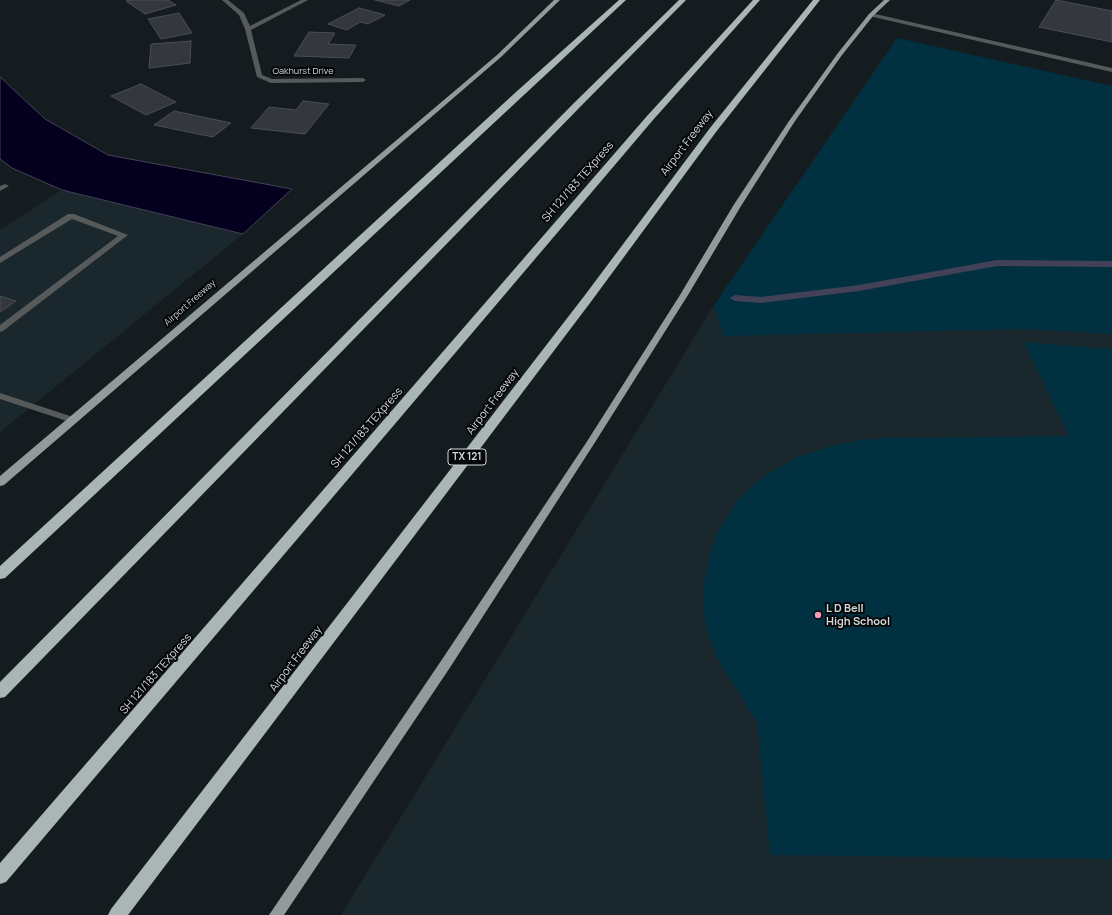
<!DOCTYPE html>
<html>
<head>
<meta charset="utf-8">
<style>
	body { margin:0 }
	canvas { display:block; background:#151c1f }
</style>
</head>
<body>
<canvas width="1112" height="915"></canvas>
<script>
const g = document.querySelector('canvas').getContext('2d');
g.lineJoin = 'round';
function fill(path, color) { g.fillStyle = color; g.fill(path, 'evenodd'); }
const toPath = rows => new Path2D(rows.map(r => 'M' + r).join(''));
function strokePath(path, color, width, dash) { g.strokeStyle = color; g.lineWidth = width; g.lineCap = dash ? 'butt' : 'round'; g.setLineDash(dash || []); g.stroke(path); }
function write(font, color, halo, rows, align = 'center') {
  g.font = font + ' Manrope,sans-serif'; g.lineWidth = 4; g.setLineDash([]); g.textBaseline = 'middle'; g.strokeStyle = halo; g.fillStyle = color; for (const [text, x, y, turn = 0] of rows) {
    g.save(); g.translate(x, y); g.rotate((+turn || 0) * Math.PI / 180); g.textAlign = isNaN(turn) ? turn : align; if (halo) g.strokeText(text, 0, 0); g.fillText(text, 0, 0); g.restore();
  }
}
const built = toPath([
	[62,190,243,234,0,432,0,230],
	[1112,270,1112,915,341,915,714,305,746,314]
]);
const green = toPath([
	[897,38,1112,86,1112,334,1022,329,723,336,714,305],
	[1023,342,1112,349,1112,859,770,855,757,723,716,657,706,629,704,615,703,588,707,565,711,548,718,531,738,499,764,476,797,457,834,445,860,440,888,438,1069,436]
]);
const water = toPath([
	[0,77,45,119,108,155,292,189,243,234,62,190,12,168,0,159,0,77]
]);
const stream = toPath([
	[997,260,1112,261,1112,267,997,266,859,291,761,303,735,301,730,298,735,295,761,297,859,285,997,260]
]);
const building = toPath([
	[130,0,168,0,176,5,145,14,126,1,130,0],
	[375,0,410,0,399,6,375,0],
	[1056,0,1112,11,1112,42,1039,27,1056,0],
	[359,8,385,15,368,24,360,22,347,30,328,24,359,8],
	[179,13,192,33,161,39,148,19,179,13],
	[309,32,335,33,328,44,356,45,349,58,294,56,309,32],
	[191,41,190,63,149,68,151,44,191,41],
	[141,84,176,102,146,115,111,96,141,84],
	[303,101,329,104,305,134,251,128,269,107,296,110,303,101],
	[174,111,231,123,213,137,154,125,174,111],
	[0,296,16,301,0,312,0,296]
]);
const minor = toPath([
	[222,0,228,0,244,13,250,26,301,0,308,0,251,30,262,75,272,79,363,78,366,80,363,82,271,83,257,77,245,29,239,15,222,0],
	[871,13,1112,68,1112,72,869,16,868,15,871,13],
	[5,184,9,186,0,191,0,186,5,184],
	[68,214,74,214,128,235,3,331,0,332,0,325,118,236,72,219,0,263,0,257,68,214],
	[0,393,76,418,78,420,73,423,0,399,0,393]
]);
const major = toPath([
	[554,0,560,0,501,57,4,485,0,486,0,476,497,55,554,0],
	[884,0,890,0,873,16,842,55,795,121,741,206,688,295,592,447,451,666,284,915,269,915,443,658,586,443,680,295,733,206,789,121,838,53,869,14,884,0]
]);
const highway = toPath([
	[619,0,626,0,5,578,0,579,0,566,516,92,619,0],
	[679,0,686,0,580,107,5,697,0,698,0,682,574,103,679,0],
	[753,0,760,0,653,120,6,882,0,884,0,863,647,116,753,0],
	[813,0,820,0,716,132,593,299,128,915,108,915,111,909,585,295,710,128,813,0]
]);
const markers = [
	[818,615,4,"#f19ab1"]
];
const farStreetnames = [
	["Oakhurst Drive",303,71],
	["Airport Freeway",190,303,-41]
];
const shields = [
	[467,457,38]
];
const shieldNames = [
	["TX 121",467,457]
];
const streetNames = [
	["Airport Freeway",687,143,-53],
	["SH 121/183 TEXpress",578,182,-49],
	["Airport Freeway",493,402,-53],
	["SH 121/183 TEXpress",367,428,-49],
	["Airport Freeway",296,659,-53],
	["SH 121/183 TEXpress",156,674,-49]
];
const poiNames = [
	["L D Bell",826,609],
	["High School",826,622]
];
fill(built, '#1a272d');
fill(green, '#013040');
fill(water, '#04001e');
strokePath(water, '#424157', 1);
fill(stream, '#424157');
fill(building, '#34383e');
strokePath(building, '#494e54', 1);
fill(minor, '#565a5b');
fill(major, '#929b9b');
fill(highway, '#aab5b5');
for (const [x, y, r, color] of markers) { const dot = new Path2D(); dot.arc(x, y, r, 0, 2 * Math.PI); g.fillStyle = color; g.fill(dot); strokePath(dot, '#040607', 1.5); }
write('9px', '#d4d9db', '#040607', farStreetnames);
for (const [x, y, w] of shields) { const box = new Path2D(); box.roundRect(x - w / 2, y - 8, w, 16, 3); g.fillStyle = '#040607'; g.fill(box); strokePath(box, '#d4d9db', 1); }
write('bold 10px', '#d4d9db', null, shieldNames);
write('11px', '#d4d9db', '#040607', streetNames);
write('bold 11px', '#d4d9db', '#040607', poiNames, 'left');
</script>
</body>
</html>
